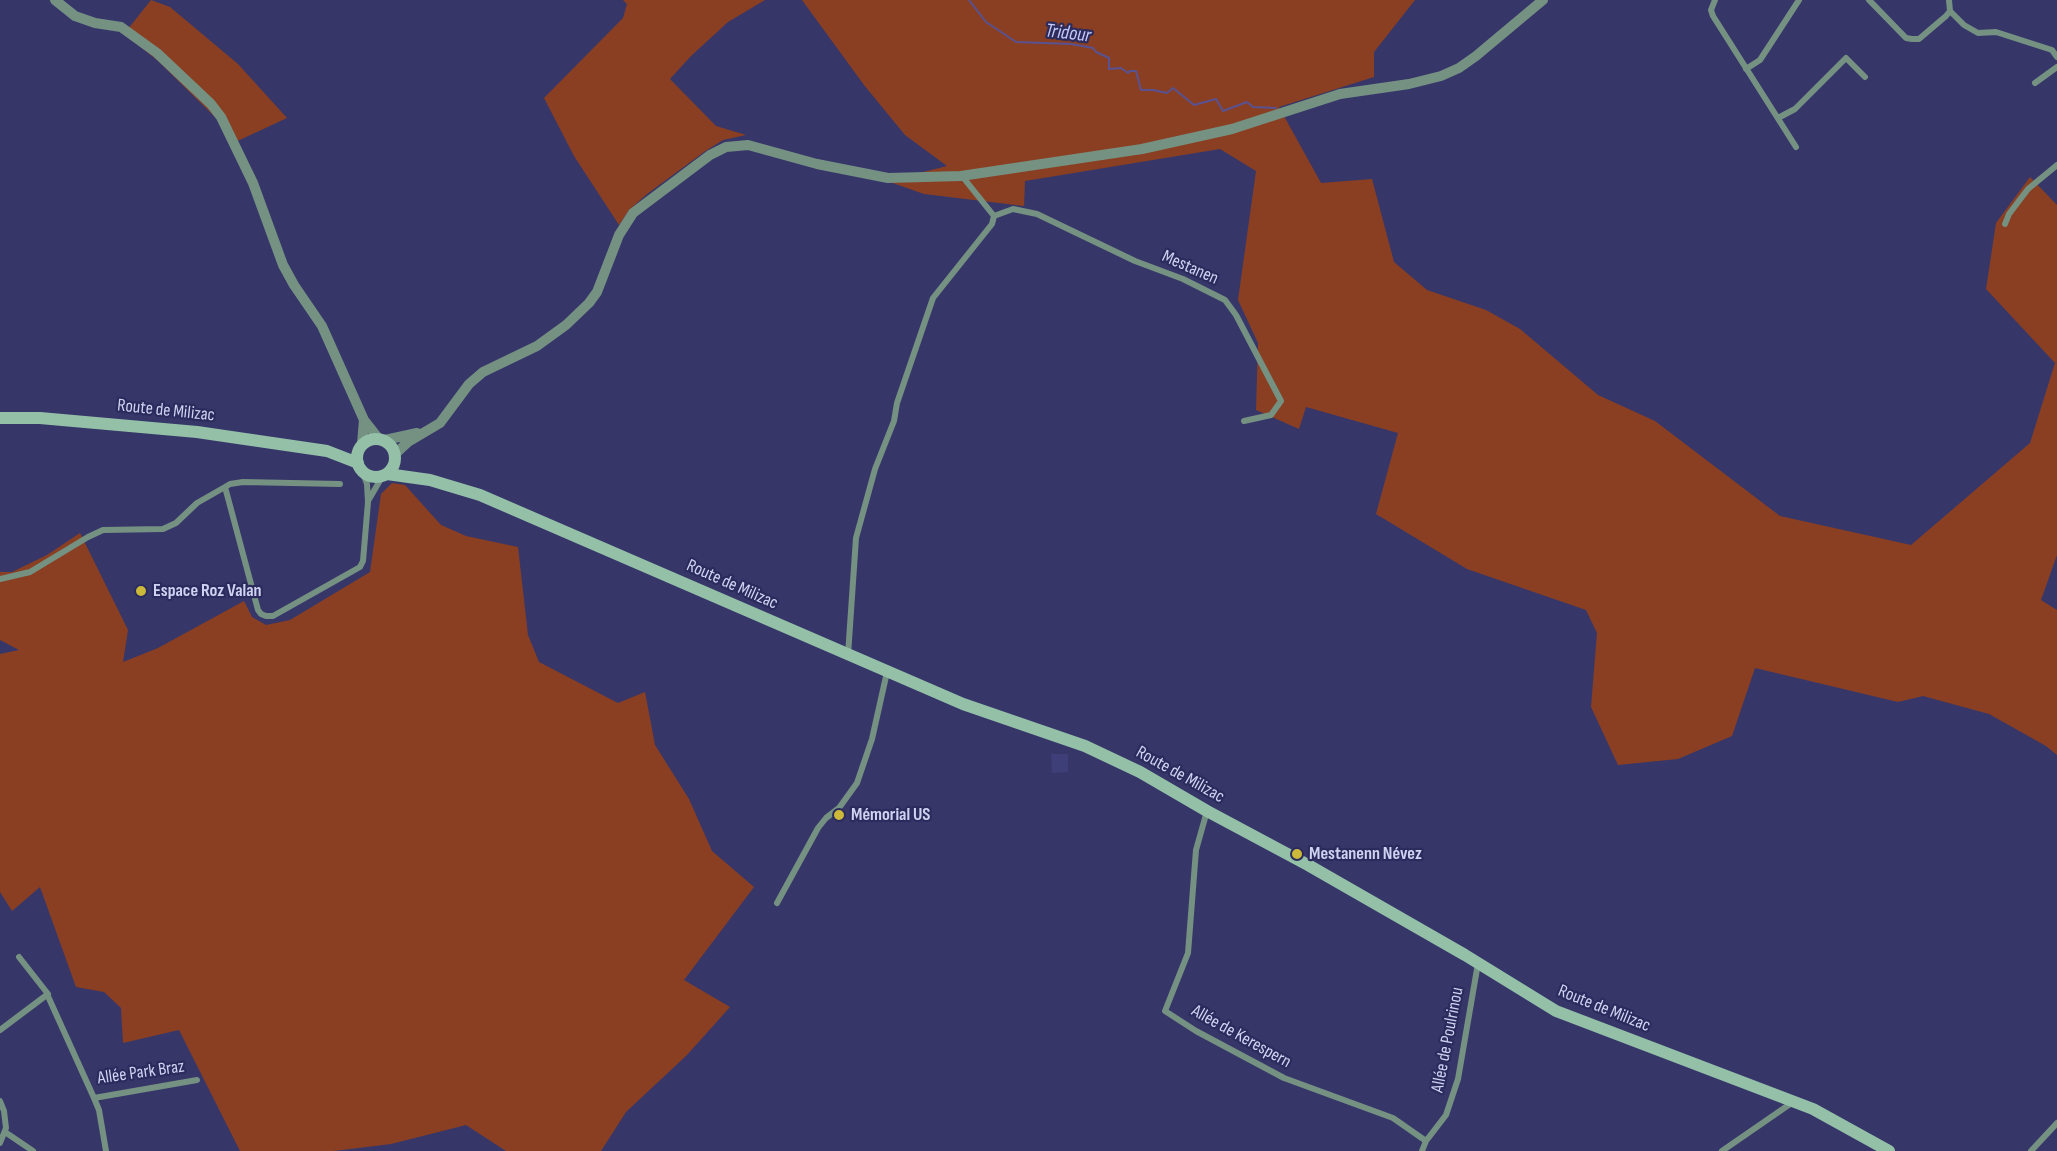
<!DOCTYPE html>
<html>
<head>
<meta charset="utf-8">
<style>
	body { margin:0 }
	canvas { display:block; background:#363669 }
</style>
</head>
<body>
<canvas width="2057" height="1151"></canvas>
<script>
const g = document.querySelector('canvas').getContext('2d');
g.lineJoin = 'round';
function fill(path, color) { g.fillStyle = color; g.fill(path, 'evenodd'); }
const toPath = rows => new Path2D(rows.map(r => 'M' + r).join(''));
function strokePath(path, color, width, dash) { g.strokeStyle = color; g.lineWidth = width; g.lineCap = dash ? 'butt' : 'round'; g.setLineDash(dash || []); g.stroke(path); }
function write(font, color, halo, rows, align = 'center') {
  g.font = font + ' "Sofia Sans Condensed",sans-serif'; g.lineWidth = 4.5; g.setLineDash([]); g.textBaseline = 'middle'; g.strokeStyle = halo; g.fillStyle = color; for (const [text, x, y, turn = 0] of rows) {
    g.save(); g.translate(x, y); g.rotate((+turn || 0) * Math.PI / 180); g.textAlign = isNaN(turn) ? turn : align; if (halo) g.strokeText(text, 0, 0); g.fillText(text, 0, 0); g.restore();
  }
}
const built = toPath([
	[1051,754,1068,754,1068,772,1052,773]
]);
const green = toPath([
	[151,0,170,7,238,64,287,118,231,144,217,119,157,60,124,34],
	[623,0,765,0,728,22,691,56,670,79,716,126,746,135,723,140,704,152,647,194,629,210,619,225,574,156,544,98,623,18,627,4],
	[802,0,1415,0,1374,52,1374,77,1279,107,1321,183,1372,179,1394,262,1427,290,1486,310,1520,329,1598,395,1655,421,1780,516,1911,545,2030,443,2055,363,1986,289,1996,223,2030,177,2057,205,2057,555,2041,600,2057,610,2057,755,2046,746,1989,714,1923,696,1898,702,1755,668,1732,736,1678,759,1618,765,1591,707,1597,633,1586,610,1467,569,1376,514,1398,433,1306,407,1299,429,1256,410,1258,343,1238,300,1256,171,1220,149,1025,181,1024,206,924,194,887,181,947,166,905,135,864,85],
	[392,483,405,485,441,525,466,536,518,547,528,635,539,662,618,703,645,692,655,745,689,799,712,851,754,887,684,980,730,1007,687,1055,626,1112,601,1151,506,1151,466,1125,391,1144,334,1151,240,1151,179,1030,123,1043,121,1008,104,992,76,987,40,887,12,911,0,892,0,654,19,650,0,640,0,572,12,572,47,555,80,533,128,630,123,662,158,648,244,601,252,617,266,625,290,620,370,572,381,494]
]);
const stream = toPath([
	[969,0,986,22,1016,42,1071,44,1093,48,1096,52,1109,58,1109,69,1121,68,1128,73,1130,71,1136,71,1141,90,1153,90,1167,93,1173,88,1194,105,1216,99,1223,111,1247,102,1253,107,1276,108]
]);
const minor = toPath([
	[1715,0,1711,10,1713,16,1796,147],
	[1869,0,1906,38,1912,39,1919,39,1946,16,1950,11,1949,0],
	[1950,11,1964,25,1978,33,1996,32,2052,50,2057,57],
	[1746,69,1760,60,1799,0],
	[2035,83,2057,67],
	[1778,118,1795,109,1846,58,1865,77],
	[994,216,1013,209,1037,214,1135,261,1183,279,1225,300,1236,315,1281,401,1271,415,1244,421],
	[2005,224,2009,214,2028,189,2057,165],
	[225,487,230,484,243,482,340,484],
	[368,501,382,477],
	[0,579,30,572,88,537,103,530,163,529,176,523,197,503,225,487,258,610,261,614,266,616,273,616,360,567,363,561,368,502,367,484,363,473],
	[848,655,856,538,875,469,894,421,897,403,933,298,992,224,994,216,962,176],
	[1207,811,1196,850,1188,953,1165,1011,1196,1031,1284,1078,1393,1118,1426,1141],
	[777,903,818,828,826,818,839,808,857,783,872,739,887,672],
	[47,994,94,1098,197,1080],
	[0,1030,48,994,19,957],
	[94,1098,99,1110,106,1151],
	[0,1101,4,1111,6,1128,0,1143],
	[5,1132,33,1151],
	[1422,1151,1426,1141,1446,1115,1458,1079,1477,969,1480,965],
	[1722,1151,1793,1102],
	[2031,1151,2057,1123]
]);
const tertiary = toPath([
	[55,0,75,16,95,23,121,27,157,53,211,104,221,117,253,183,283,265,294,285,322,326,364,420,379,439],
	[385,440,417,433],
	[362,444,364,420],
	[395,454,408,442,440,423,469,384,483,372,537,346,566,325,589,303,597,292,619,235,633,213,710,155,726,147,748,145,817,164,888,178,961,176,1142,149,1232,129,1340,94,1409,84,1441,76,1459,68,1476,56,1543,0]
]);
const secondary = toPath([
	[0,418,40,418,197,432,327,451,358,463],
	'357 458a19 19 0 1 1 38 0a19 19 0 1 1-38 0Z',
	[387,474,430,480,480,495,963,704,1085,746,1140,772,1207,811,1308,865,1465,955,1556,1011,1813,1109,1889,1151]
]);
const markers = [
	[141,591,6,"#ccb939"],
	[839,815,6,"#ccb939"],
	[1297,854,6,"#ccb939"]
];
const streetNames = [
	["Mestanen",1190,268,24],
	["Route de Milizac",166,411,6],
	["Route de Milizac",732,585,24],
	["Route de Milizac",1180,775,29],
	["Route de Milizac",1604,1009,22],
	["Allée de Kerespern",1241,1037,29],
	["Allée de Poulrinou",1448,1040,-79],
	["Allée Park Braz",141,1073,-8]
];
const poiNames = [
	["Espace Roz Valan",153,591],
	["Mémorial US",851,815],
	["Mestanenn Névez",1309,854]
];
const waterNames = [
	["Tridour",1068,34,7]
];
fill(built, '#3e3e78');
fill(green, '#8a3f22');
strokePath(stream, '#585292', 2);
strokePath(minor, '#759182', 6);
strokePath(tertiary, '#759182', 10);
strokePath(secondary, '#94c0a8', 12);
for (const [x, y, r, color] of markers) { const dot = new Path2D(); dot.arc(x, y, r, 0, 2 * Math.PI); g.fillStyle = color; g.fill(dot); strokePath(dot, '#2c2b5d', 2); }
write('18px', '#cfd2f1', '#2c2b5d', streetNames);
write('bold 18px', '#cfd2f1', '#2c2b5d', poiNames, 'left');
write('italic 20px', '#c5c9f7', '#2c2b5d', waterNames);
</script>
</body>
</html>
